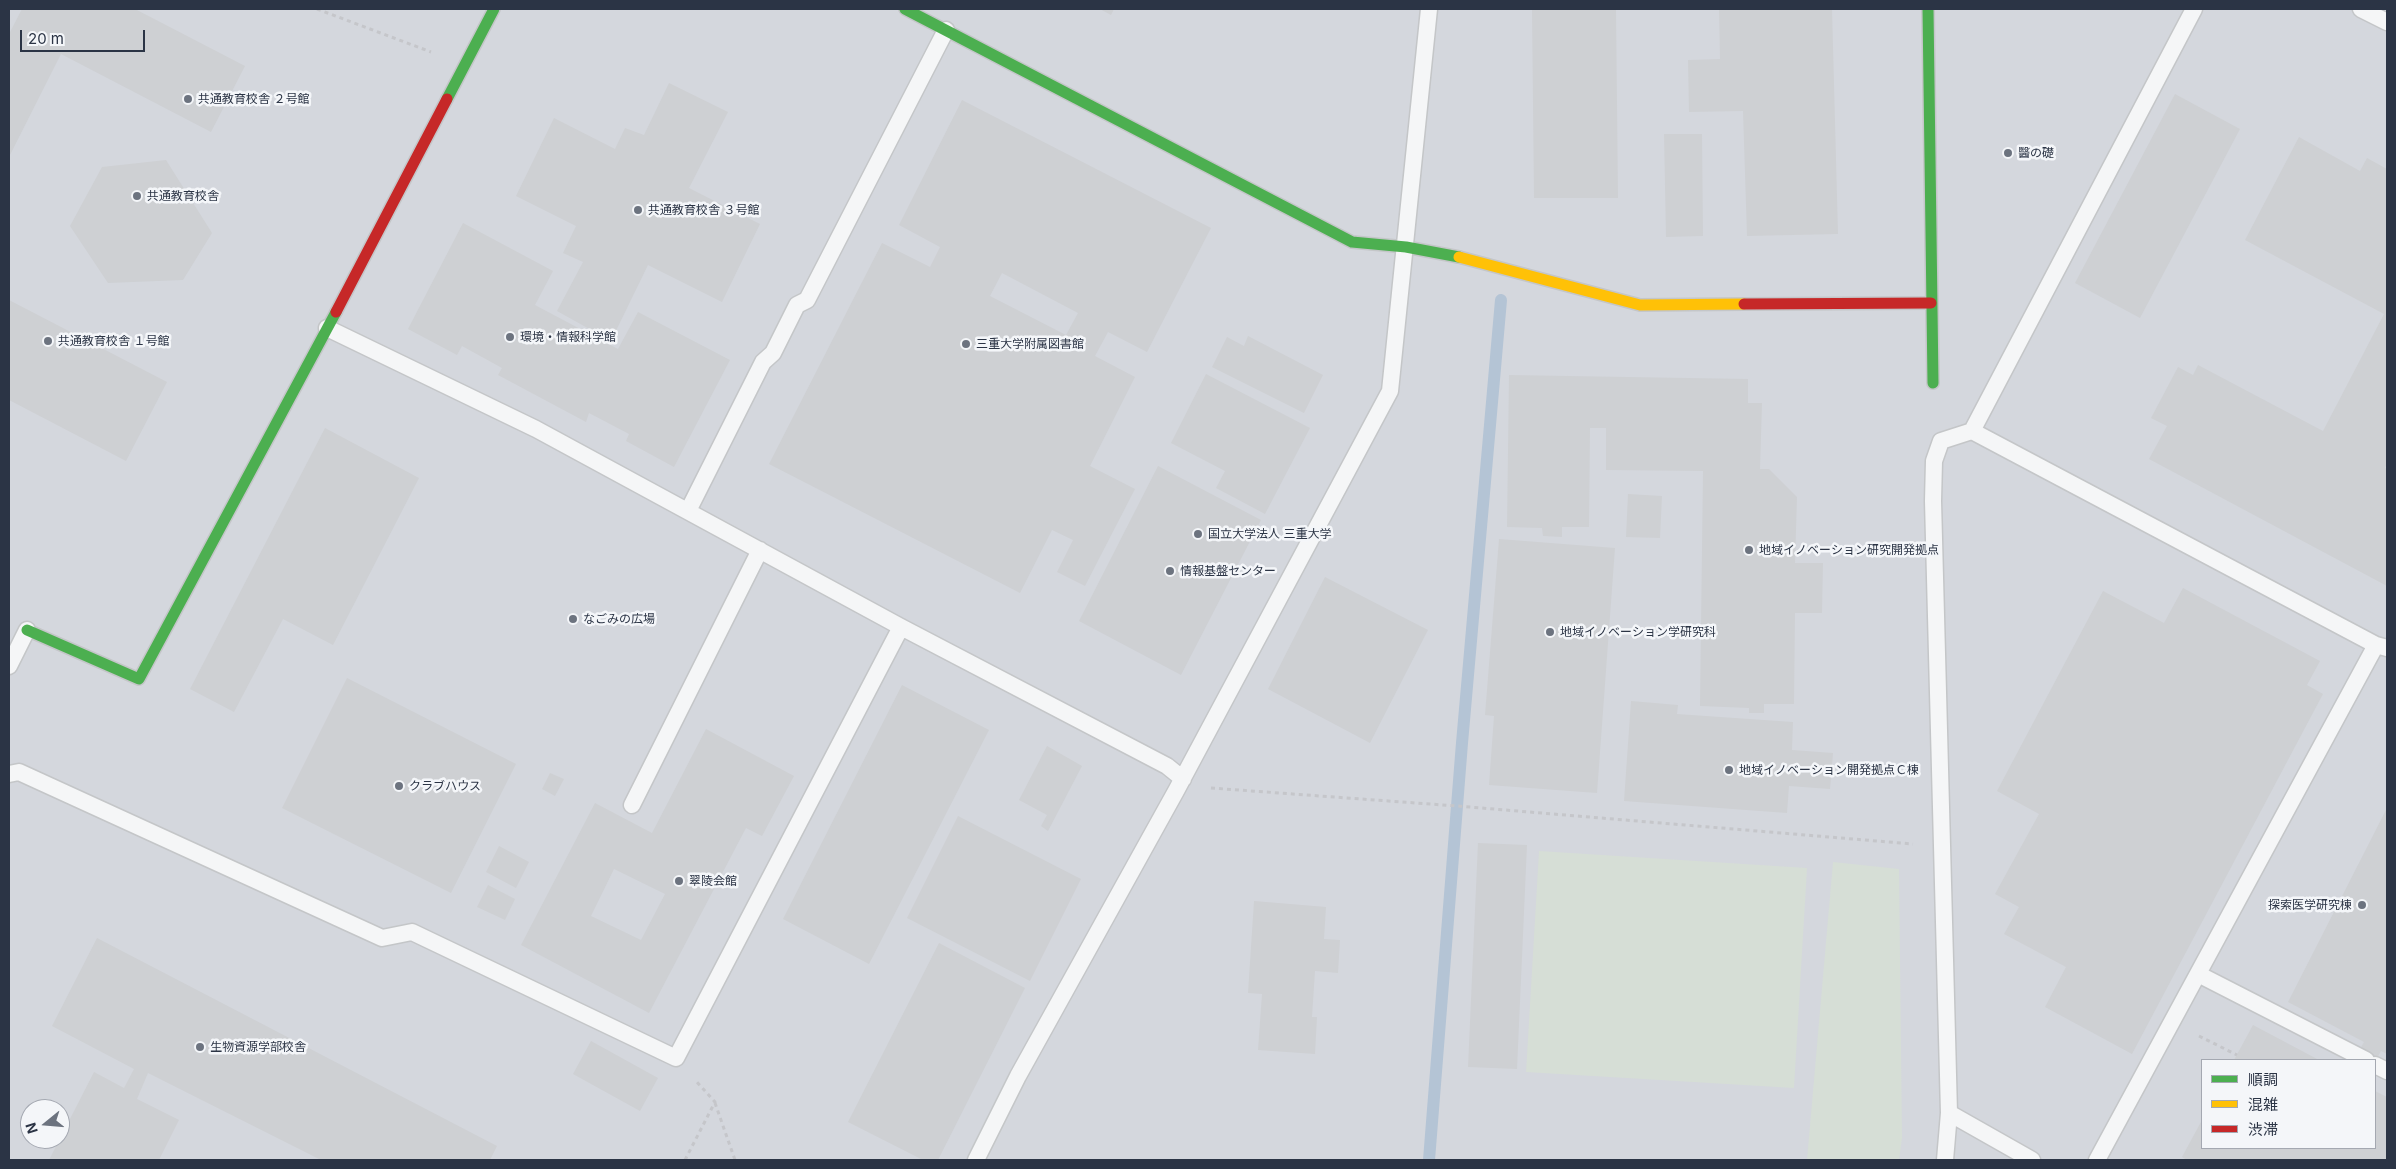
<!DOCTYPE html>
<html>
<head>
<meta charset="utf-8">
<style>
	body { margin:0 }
	#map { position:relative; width:2396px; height:1169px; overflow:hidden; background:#e6e8ea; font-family:Inter,"Noto Sans JP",sans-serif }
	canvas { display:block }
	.frame { position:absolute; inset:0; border:10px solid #2b3445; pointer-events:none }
	.legend { position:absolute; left:2201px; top:1059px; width:175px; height:90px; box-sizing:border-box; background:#f4f6f9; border:1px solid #a4a8b1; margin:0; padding:6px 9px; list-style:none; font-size:15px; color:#2b3445 }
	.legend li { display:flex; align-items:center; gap:10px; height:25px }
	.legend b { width:25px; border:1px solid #a4a8b1 }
	.north { position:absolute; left:20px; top:1099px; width:50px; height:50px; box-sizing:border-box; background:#f4f6f9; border:1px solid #a4a8b1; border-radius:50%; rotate:253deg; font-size:14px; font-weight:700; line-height:20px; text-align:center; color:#2b3445 }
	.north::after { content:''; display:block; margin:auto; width:18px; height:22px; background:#6c737f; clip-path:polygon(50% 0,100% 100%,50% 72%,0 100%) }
	.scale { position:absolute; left:20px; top:30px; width:125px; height:22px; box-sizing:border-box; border:2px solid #2b3445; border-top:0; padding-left:6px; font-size:15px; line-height:18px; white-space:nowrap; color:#2b3445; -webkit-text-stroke:4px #f4f6f9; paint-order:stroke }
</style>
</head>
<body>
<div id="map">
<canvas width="2396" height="1169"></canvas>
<div class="frame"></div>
<ul class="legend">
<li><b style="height:6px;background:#4caf50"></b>順調</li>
<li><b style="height:6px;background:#ffc107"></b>混雑</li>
<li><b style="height:6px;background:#c62828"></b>渋滞</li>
</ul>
<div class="north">N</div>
<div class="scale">20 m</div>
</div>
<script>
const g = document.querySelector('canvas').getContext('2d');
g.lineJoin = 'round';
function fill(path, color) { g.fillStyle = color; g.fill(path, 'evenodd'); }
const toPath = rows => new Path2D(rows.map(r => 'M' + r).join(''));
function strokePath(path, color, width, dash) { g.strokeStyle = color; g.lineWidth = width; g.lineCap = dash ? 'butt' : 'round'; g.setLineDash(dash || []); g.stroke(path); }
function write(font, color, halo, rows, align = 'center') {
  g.font = font + ' Inter,"Noto Sans JP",sans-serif'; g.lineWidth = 5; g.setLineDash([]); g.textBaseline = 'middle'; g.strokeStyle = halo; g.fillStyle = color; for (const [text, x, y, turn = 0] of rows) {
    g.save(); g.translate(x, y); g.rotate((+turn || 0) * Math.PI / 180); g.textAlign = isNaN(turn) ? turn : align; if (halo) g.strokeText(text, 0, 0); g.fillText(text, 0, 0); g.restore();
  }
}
const built = toPath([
	[9,9,2387,9,2387,1160,9,1160],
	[2202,1060,2375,1060,2375,1148,2202,1148],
	[30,1109,60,1109,60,1139,30,1139]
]);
const green = toPath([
	[1539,851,1807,868,1794,1088,1526,1072],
	[1833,862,1899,869,1902,1138,1899,1160,1807,1160]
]);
const stream = toPath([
	[1429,1160,1462,743,1501,300]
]);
const building = toPath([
	[22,9,135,9,245,66,211,132,61,54,9,157,9,34],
	[1100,9,1114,9,1111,15],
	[1616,9,1618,198,1534,198,1532,10],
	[1719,9,1832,9,1838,234,1747,236,1743,111,1689,112,1688,60,1720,59],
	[669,83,728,112,689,188,760,224,722,302,648,265,611,341,557,311,583,262,563,253,576,226,516,196,554,118,615,149,625,128,644,135],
	[2175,94,2240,129,2140,318,2075,283],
	[962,100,1211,228,1147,352,1108,332,1095,356,1135,377,1090,466,1135,489,1085,586,1057,572,1073,540,1052,530,1020,593,769,464,882,243,930,267,940,247,899,225],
	[1002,273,1078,313,1066,335,990,296],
	[1664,134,1702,134,1703,236,1666,237],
	[2299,137,2360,171,2367,158,2387,169,2387,463,2385,468,2387,469,2387,586,2149,459,2167,426,2151,418,2178,367,2193,375,2198,365,2323,431,2384,314,2245,240],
	[166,160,212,233,183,280,108,283,70,226,102,167],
	[463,223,553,271,535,305,618,349,638,312,730,360,674,467,626,441,629,434,589,413,586,422,498,375,502,368,462,346,457,355,408,329],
	[9,300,167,382,126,461,9,400],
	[1248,336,1323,375,1304,413,1212,367,1227,337,1244,346],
	[1206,374,1310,428,1265,514,1216,488,1225,471,1171,443],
	[1509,375,1748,379,1748,403,1762,403,1760,469,1769,469,1797,497,1795,563,1823,563,1822,613,1795,613,1794,704,1764,704,1764,713,1749,713,1749,708,1700,706,1703,471,1606,470,1606,428,1590,428,1589,527,1562,527,1562,537,1543,536,1542,528,1507,527],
	[325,428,419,478,333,645,283,619,234,712,190,689],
	[1158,466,1261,520,1181,675,1079,621],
	[1628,494,1662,496,1660,538,1626,537],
	[1499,539,1615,548,1597,793,1489,785,1494,716,1485,715],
	[1325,577,1428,630,1370,743,1268,689],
	[2183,588,2320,661,2307,685,2323,694,2132,1054,2045,1007,2066,967,2004,934,2019,907,1995,894,2039,814,1997,791,2103,591,2164,623],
	[347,678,516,764,451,893,282,808],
	[902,685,989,730,869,964,783,919],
	[1631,701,1678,705,1677,714,1793,722,1792,750,1833,753,1830,789,1789,786,1787,813,1624,801],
	[706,729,794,776,762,836,746,828,649,1013,521,945,595,803,652,833],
	[614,869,665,894,641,940,591,916],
	[1047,746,1082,766,1048,831,1041,826,1047,815,1019,800],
	[550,773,564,779,555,796,542,789],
	[2387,808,2387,1054,2381,1051,2376,1060,2354,1060,2364,1042,2288,1002],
	[958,816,1081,879,1030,981,907,918],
	[1478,843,1527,845,1517,1069,1468,1067],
	[499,846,529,862,516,888,486,872],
	[488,885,515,899,505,920,477,907],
	[1254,901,1326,907,1324,939,1340,940,1338,973,1315,971,1312,1017,1317,1017,1315,1054,1258,1050,1262,994,1248,993],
	[97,938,497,1146,490,1160,321,1160,148,1073,137,1099,179,1120,159,1160,49,1160,94,1072,124,1088,134,1069,52,1026],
	[939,943,1025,988,938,1160,923,1160,848,1122],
	[2253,1025,2319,1060,2234,1060],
	[591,1041,658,1078,640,1111,573,1074],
	[2375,1091,2387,1097,2387,1160,2187,1160,2182,1157,2202,1120,2202,1148,2375,1148]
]);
const path = toPath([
	[317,9,431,52],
	[1211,788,1457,806,1913,844],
	[2199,1036,2237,1055],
	[715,1103,735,1160],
	[685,1160,715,1102,696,1081]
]);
const lane = toPath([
	[2361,9,2387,22],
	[327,328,536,429,901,627,1167,766,1183,779],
	[1972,431,2194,9],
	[688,511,763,362,773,353,797,305,807,300,946,30],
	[9,666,27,630],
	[9,774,19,772,382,938,412,932,676,1058,901,627],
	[632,805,760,550],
	[2198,974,2366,1060],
	[2375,1065,2387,1071],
	[1949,1113,2032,1160],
	[976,1160,1018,1076,1176,791,1390,391,1429,9],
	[1945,1160,1949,1113,1933,501,1934,461,1941,441,1972,431,2376,645,2387,648],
	[2097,1160,2376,645]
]);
const fast = toPath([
	[905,9,1352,242,1406,247,1459,257],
	[1928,9,1933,383],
	[447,99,494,9],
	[27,630,139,679,336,312]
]);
const slow = toPath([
	[1459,257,1640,305,1744,304]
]);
const jam = toPath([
	[1744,304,1931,303],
	[336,312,447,99]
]);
const markers = [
	[188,99,5,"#6c737f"],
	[2008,153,5,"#6c737f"],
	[137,196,5,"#6c737f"],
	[638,210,5,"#6c737f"],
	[510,337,5,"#6c737f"],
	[48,341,5,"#6c737f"],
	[966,344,5,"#6c737f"],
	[1198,534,5,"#6c737f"],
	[1749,550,5,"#6c737f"],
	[1170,571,5,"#6c737f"],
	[573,619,5,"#6c737f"],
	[1550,632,5,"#6c737f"],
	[1729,770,5,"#6c737f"],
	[399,786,5,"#6c737f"],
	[679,881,5,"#6c737f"],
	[2362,905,5,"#6c737f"],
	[200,1047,5,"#6c737f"]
];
const poiNames = [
	["共通教育校舎 ２号館",198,99],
	["醫の礎",2018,153],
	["共通教育校舎",147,196],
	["共通教育校舎 ３号館",648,210],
	["環境・情報科学館",520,337],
	["共通教育校舎 １号館",58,341],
	["三重大学附属図書館",976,344],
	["国立大学法人 三重大学",1208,534],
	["地域イノベーション研究開発拠点",1759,550],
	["情報基盤センター",1180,571],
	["なごみの広場",583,619],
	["地域イノベーション学研究科",1560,632],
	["地域イノベーション開発拠点Ｃ棟",1739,770],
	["クラブハウス",409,786],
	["翠陵会館",689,881],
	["探索医学研究棟",2352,905,"right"],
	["生物資源学部校舎",210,1047]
];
fill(built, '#d4d7dd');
fill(green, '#d6ded6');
strokePath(stream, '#b4c4d5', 12);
fill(building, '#ced0d3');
strokePath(lane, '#c4c6c8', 19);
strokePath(fast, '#c4c6c8', 14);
strokePath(slow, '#c4c6c8', 14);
strokePath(jam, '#c4c6c8', 14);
strokePath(path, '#c5c6ca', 3, [4, 4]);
strokePath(lane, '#f5f6f7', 16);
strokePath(fast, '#4caf50', 11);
strokePath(slow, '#ffc107', 11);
strokePath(jam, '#c62828', 11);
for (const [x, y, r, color] of markers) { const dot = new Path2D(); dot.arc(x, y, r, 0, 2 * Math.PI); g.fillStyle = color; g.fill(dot); strokePath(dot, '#f4f6f9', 2); }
write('12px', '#2b3445', '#f4f6f9', poiNames, 'left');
</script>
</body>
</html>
